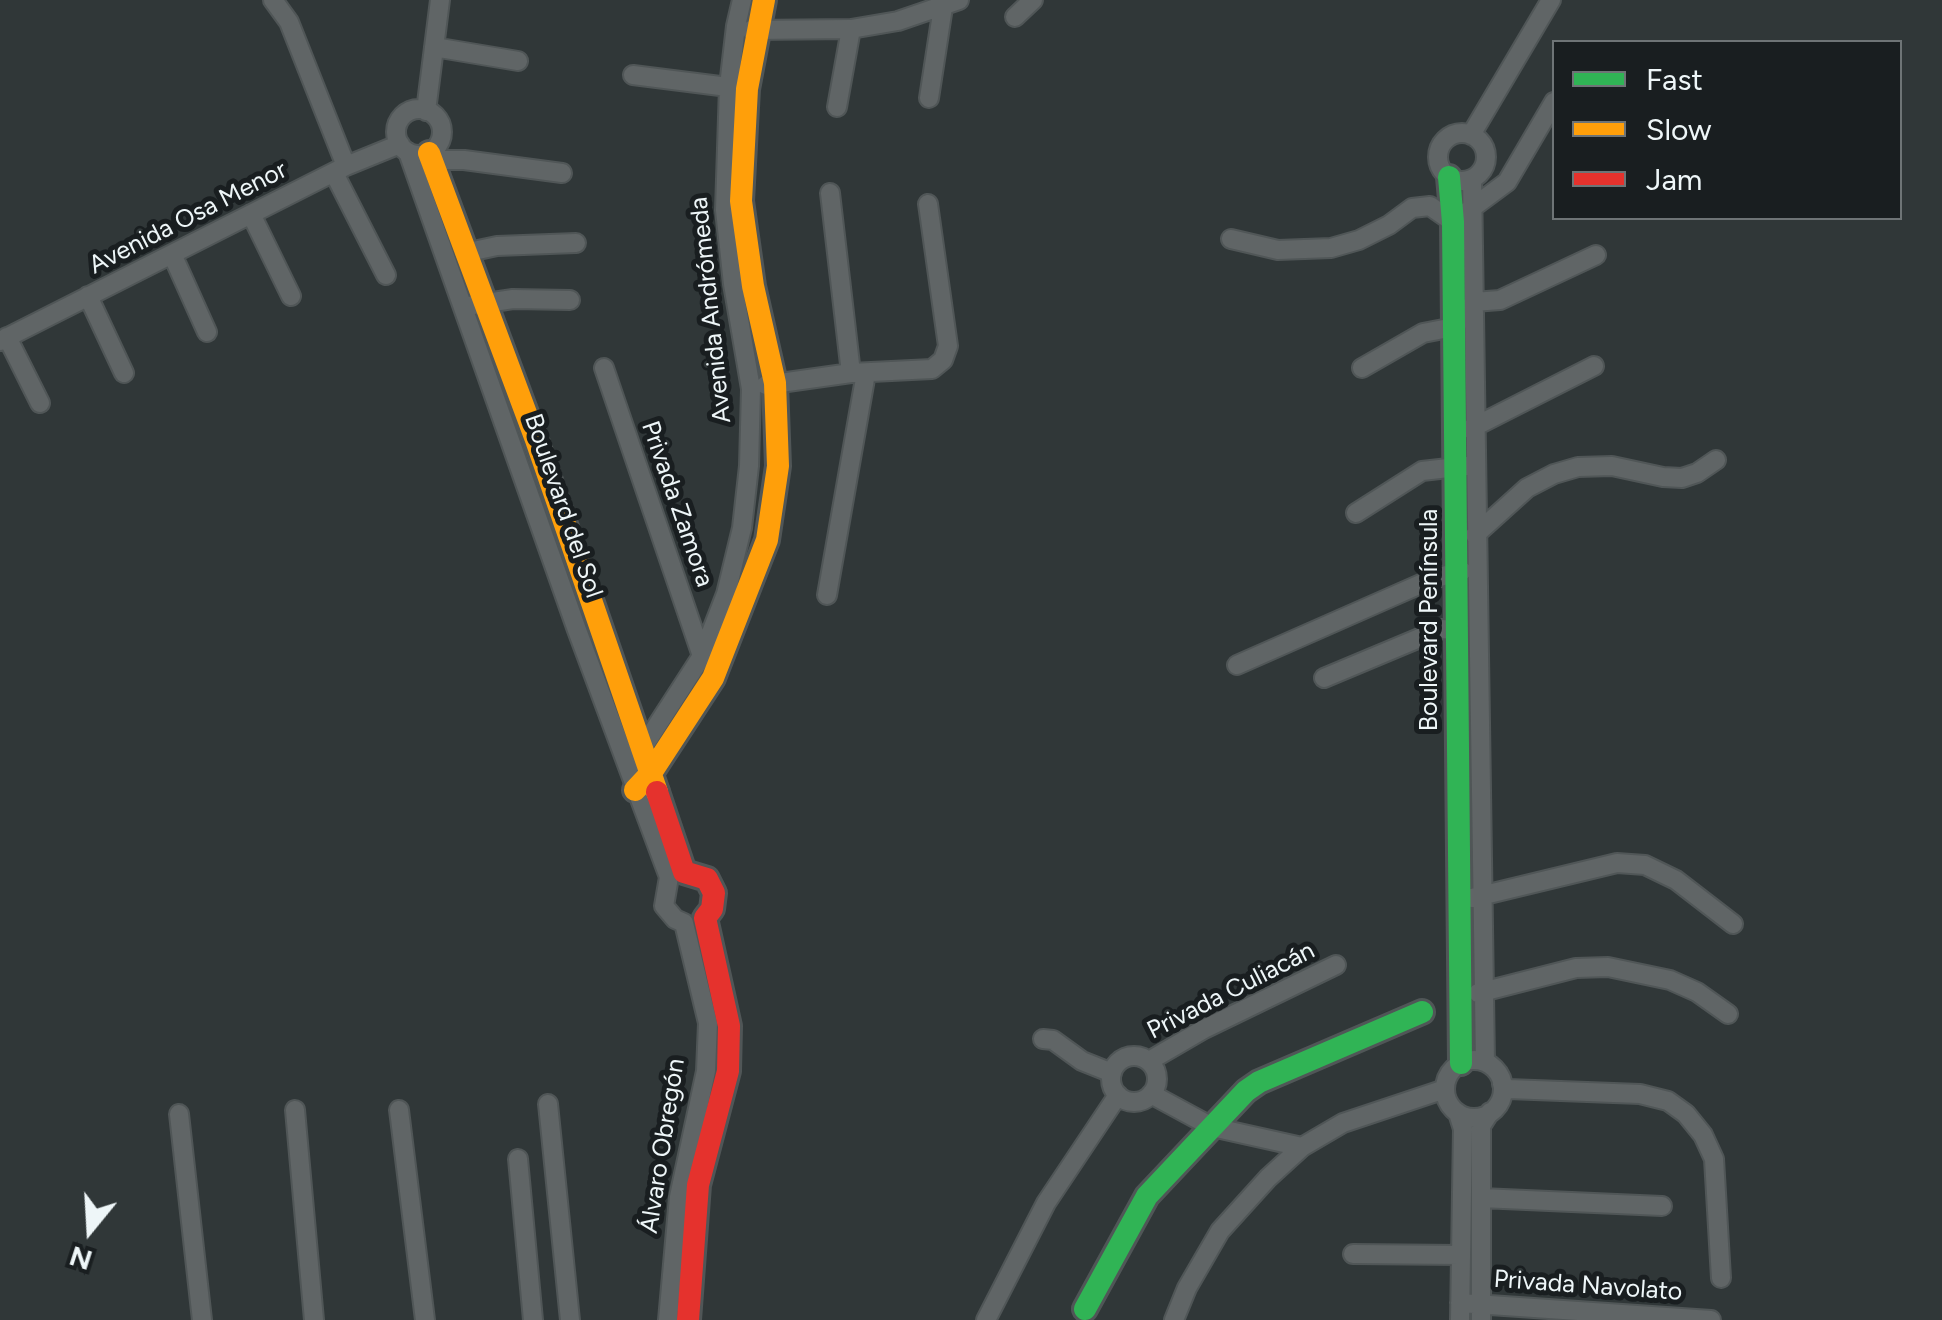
<!DOCTYPE html>
<html>
<head>
<meta charset="utf-8">
<style>
	body { margin:0 }
	#map { position:relative; width:1942px; height:1320px; overflow:hidden; background:#303738; font-family:Figtree,sans-serif }
	canvas { display:block }
	.legend { position:absolute; left:1552px; top:40px; width:350px; height:180px; box-sizing:border-box; background:#191e20; border:2px solid #6e7476; margin:0; padding:12px 18px; list-style:none; font-size:30px; color:#eef6f8 }
	.legend li { display:flex; align-items:center; gap:20px; height:50px }
	.legend b { width:50px; border:2px solid #6e7476 }
	.north { position:absolute; left:40px; top:1180px; width:100px; height:100px; -webkit-text-stroke:8px #191e20; paint-order:stroke; rotate:198deg; font-size:28px; font-weight:700; line-height:40px; text-align:center; color:#eef6f8 }
	.north::after { content:''; display:block; margin:auto; width:35px; height:45px; background:#eef6f8; clip-path:polygon(50% 0,100% 100%,50% 72%,0 100%) }
</style>
</head>
<body>
<div id="map">
<canvas width="1942" height="1320"></canvas>
<ul class="legend">
<li><b style="height:12px;background:#30b455"></b>Fast</li>
<li><b style="height:12px;background:#ff9f0a"></b>Slow</li>
<li><b style="height:12px;background:#e5322d"></b>Jam</li>
</ul>
<div class="north">N</div>
</div>
<script>
const g = document.querySelector('canvas').getContext('2d');
g.lineJoin = 'round';
const toPath = rows => new Path2D(rows.map(r => 'M' + r).join(''));
function strokePath(path, color, width, dash) { g.strokeStyle = color; g.lineWidth = width; g.lineCap = dash ? 'butt' : 'round'; g.setLineDash(dash || []); g.stroke(path); }
function write(font, color, halo, rows, align = 'center') {
  g.font = font + ' Figtree,sans-serif'; g.lineWidth = 10; g.setLineDash([]); g.textBaseline = 'middle'; g.strokeStyle = halo; g.fillStyle = color; for (const [text, x, y, turn = 0] of rows) {
    g.save(); g.translate(x, y); g.rotate((+turn || 0) * Math.PI / 180); g.textAlign = isNaN(turn) ? turn : align; if (halo) g.strokeText(text, 0, 0); g.fillText(text, 0, 0); g.restore();
  }
}
const street = toPath([
	[273,0,289,22,346,166],
	[1015,17,1033,0],
	[751,30,851,29,898,21,959,0],
	[434,47,518,61],
	[633,75,736,88],
	[929,98,943,7],
	[837,107,851,29],
	'396 132a23 23 0 1 1 46 0a23 23 0 1 1-46 0Z',
	[426,111,440,0],
	'1438 157a24 24 0 1 1 48 0a24 24 0 1 1-48 0Z',
	[1471,135,1551,0],
	[408,152,577,630,669,877,664,906,675,919,684,923,708,1023,706,1071,679,1197,668,1320],
	[431,160,464,160,562,173],
	[334,173,386,275],
	[1472,179,1485,1062],
	[830,193,851,373],
	[251,214,291,296],
	[1231,239,1278,250,1331,248,1359,240,1389,225,1412,208,1430,206,1453,222,1507,182,1554,102],
	[464,253,497,246,576,243],
	[172,254,207,332],
	[88,296,124,373],
	[473,305,513,299,570,300],
	[7,337,40,403],
	[0,341,346,166,400,144],
	[604,368,702,656],
	[1362,368,1423,333,1454,327,1474,302,1500,300,1596,255],
	[766,385,851,373,932,369,943,360,948,346,928,204],
	[1470,429,1594,366],
	[1356,513,1422,471,1466,466],
	[1475,535,1527,488,1554,474,1578,467,1612,466,1663,477,1682,478,1697,473,1716,460],
	[827,595,866,373],
	[1237,665,1432,579,1462,571],
	[1324,678,1441,629,1457,630],
	[638,755,702,656,726,594,742,528,749,466,751,389,733,284,725,210,729,86,736,26,742,0],
	[1472,898,1617,863,1645,865,1676,880,1733,924],
	[1478,993,1576,968,1608,967,1670,980,1697,992,1728,1014],
	[1043,1039,1053,1040,1082,1061,1112,1073],
	'1111 1079a23 23 0 1 1 46 0a23 23 0 1 1-46 0Z',
	'1445 1089a29 29 0 1 1 58 0a29 29 0 1 1-58 0Z',
	[1149,1061,1204,1029,1336,965],
	[1502,1084,1508,1089,1640,1094,1668,1101,1686,1114,1703,1135,1714,1159,1721,1278],
	[1151,1094,1212,1127,1302,1147],
	[548,1104,570,1320],
	[295,1110,314,1320],
	[399,1110,425,1320],
	[1458,1113,1463,1129,1460,1320],
	[179,1114,202,1320],
	[518,1159,533,1320],
	[1481,1198,1662,1206],
	[1353,1254,1460,1255],
	[1460,1303,1711,1320],
	[986,1320,1046,1203,1118,1095],
	[1174,1320,1187,1288,1220,1231,1268,1178,1302,1147,1343,1123,1445,1089],
	[1481,1320,1481,1126,1490,1112]
]);
const fast = toPath([
	[1449,177,1453,222,1461,1063],
	[1085,1309,1147,1196,1246,1091,1259,1082,1422,1012]
]);
const slow = toPath([
	[429,153,536,440,657,792],
	[635,790,651,773,713,678,767,540,778,466,775,383,753,286,741,201,747,89,764,0]
]);
const jam = toPath([
	[657,792,684,872,707,879,714,893,712,909,705,918,729,1026,728,1071,698,1185,688,1320]
]);
const streetNames = [
	["Avenida Osa Menor",188,218,-27],
	["Avenida Andrómeda",711,310,-96],
	["Privada Zamora",677,504,71],
	["Boulevard del Sol",563,506,71],
	["Boulevard Península",1430,620,-90],
	["Privada Culiacán",1231,991,-27],
	["Álvaro Obregón",663,1146,-81],
	["Privada Navolato",1588,1286,4]
];
strokePath(street, '#505657', 22);
strokePath(fast, '#505657', 28);
strokePath(slow, '#505657', 28);
strokePath(jam, '#505657', 28);
strokePath(street, '#606566', 18);
strokePath(fast, '#30b455', 22);
strokePath(slow, '#ff9f0a', 22);
strokePath(jam, '#e5322d', 22);
write('25px', '#eef6f8', '#191e20', streetNames);
</script>
</body>
</html>
